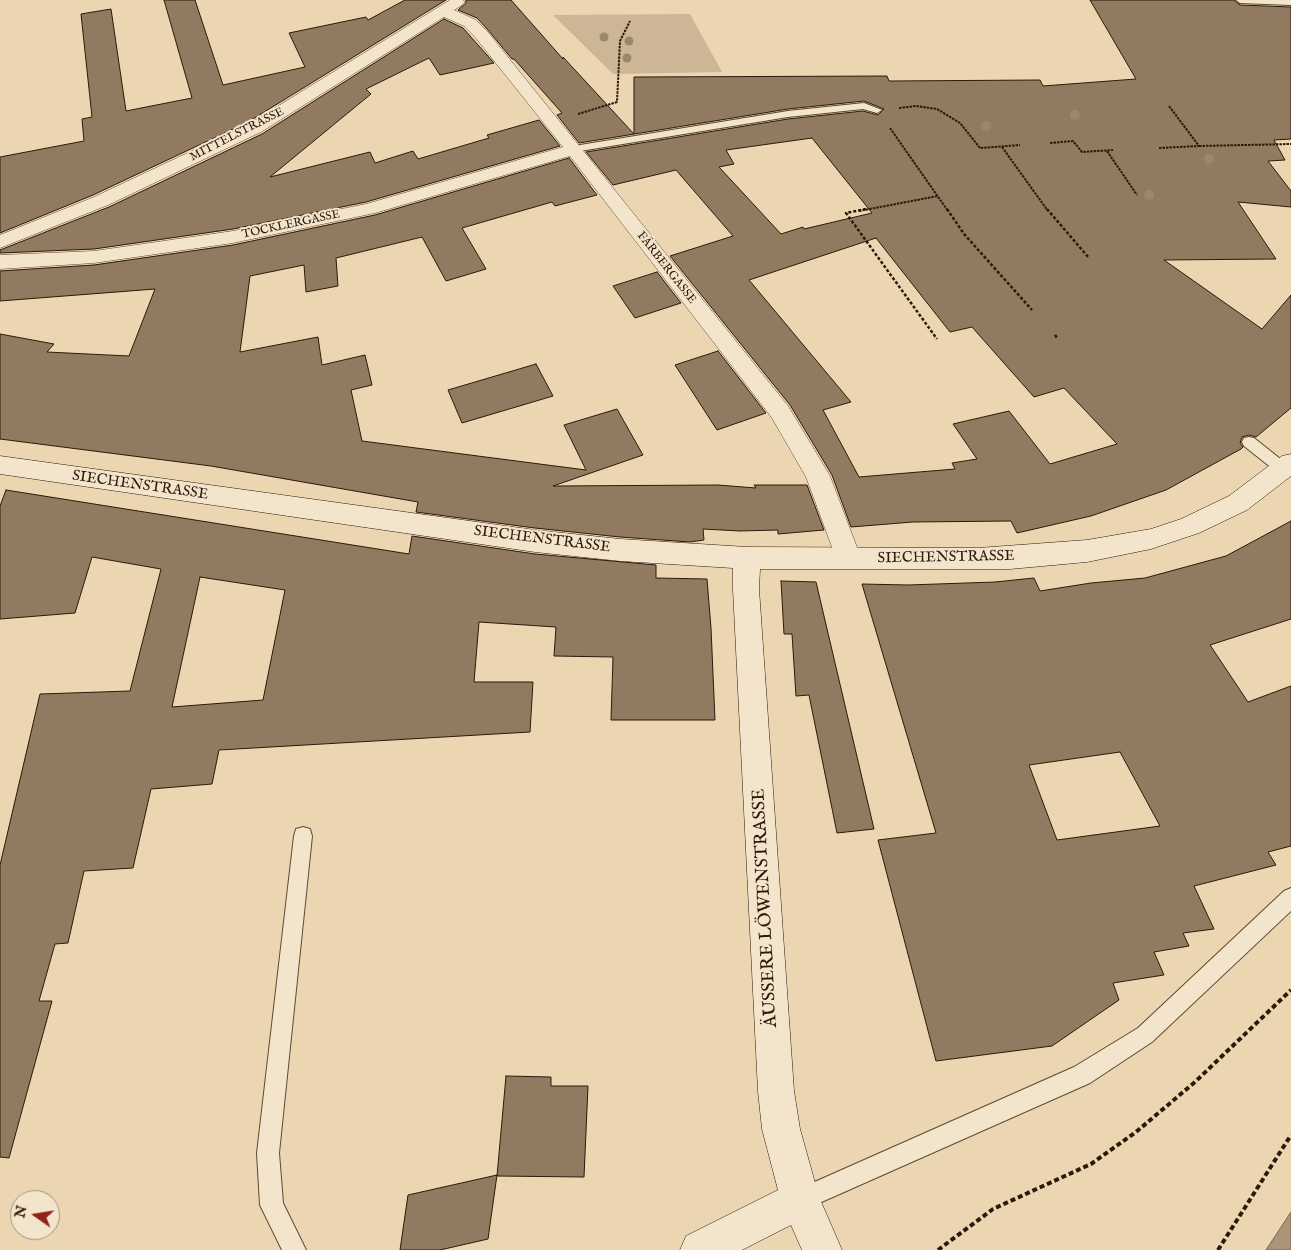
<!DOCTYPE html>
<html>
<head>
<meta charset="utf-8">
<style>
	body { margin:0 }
	#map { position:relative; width:1291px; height:1250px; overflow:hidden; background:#ecd6b1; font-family:"IM FELL English",serif }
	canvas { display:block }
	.north { position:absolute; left:10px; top:1190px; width:50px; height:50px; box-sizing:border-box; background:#f3e4cc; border:1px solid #a4927f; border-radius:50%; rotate:283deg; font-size:14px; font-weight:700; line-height:20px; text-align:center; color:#2d180b }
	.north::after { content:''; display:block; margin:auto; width:18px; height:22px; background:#8f2418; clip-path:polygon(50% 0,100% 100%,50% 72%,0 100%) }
</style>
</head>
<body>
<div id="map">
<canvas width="1291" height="1250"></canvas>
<div class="north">N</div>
</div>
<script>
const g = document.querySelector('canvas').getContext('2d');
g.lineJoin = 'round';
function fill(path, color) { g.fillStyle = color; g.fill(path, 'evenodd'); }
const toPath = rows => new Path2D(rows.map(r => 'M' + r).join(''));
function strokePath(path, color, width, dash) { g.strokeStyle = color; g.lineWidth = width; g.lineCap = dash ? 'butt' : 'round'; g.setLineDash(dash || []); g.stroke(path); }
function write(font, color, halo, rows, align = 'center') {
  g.font = font + ' "IM FELL English",serif'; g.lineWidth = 4; g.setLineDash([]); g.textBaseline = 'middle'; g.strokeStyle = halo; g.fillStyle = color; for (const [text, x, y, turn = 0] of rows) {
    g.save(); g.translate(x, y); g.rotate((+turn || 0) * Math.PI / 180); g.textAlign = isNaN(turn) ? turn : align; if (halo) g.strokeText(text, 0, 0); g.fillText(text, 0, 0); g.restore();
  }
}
const green = toPath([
	[690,14,722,72,613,74,553,15]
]);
const water = toPath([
	[1291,1212,1291,1250,1266,1250,1291,1212]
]);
const building = toPath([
	[164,0,195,0,223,85,305,67,289,33,366,17,368,20,405,0,446,0,248,122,93,195,0,233,0,157,84,141,82,119,92,117,81,14,111,9,126,111,192,98,164,0],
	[466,0,511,0,563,59,563,57,634,134,634,77,887,76,889,81,1040,80,1043,86,1136,79,1090,0,1234,0,1240,5,1291,7,1291,139,1274,140,1285,160,1268,161,1291,191,1291,207,1238,202,1276,259,1164,260,1262,329,1291,295,1291,408,1256,437,1249,435,1242,437,1240,443,1243,447,1241,449,1166,490,1091,516,1017,533,1011,521,913,522,851,527,832,475,790,405,670,256,733,236,676,170,613,185,586,152,788,119,863,111,878,115,884,109,864,101,788,109,579,143,557,115,562,113,514,59,512,59,488,30,477,18,458,10,466,3,466,0],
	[812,138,872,213,804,229,803,227,781,234,719,167,734,164,726,150,812,138],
	[876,238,950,332,972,327,1034,397,1064,388,1117,444,1050,464,1009,411,953,424,977,459,952,463,955,469,859,477,823,410,851,402,749,280,876,238],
	[444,19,463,28,494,63,440,75,429,58,366,89,371,94,270,177,370,152,375,163,413,151,418,159,489,138,487,135,539,120,560,146,366,202,233,229,94,249,0,253,0,250,109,207,262,134,444,19],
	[569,158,597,195,555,206,552,202,462,228,486,269,446,281,422,237,336,258,338,286,306,292,304,265,250,276,240,352,318,337,322,365,365,355,372,385,351,390,362,441,586,470,564,425,617,409,643,455,553,486,718,485,756,488,754,485,807,485,824,530,778,534,778,530,740,531,703,529,704,540,690,542,620,537,535,528,416,512,418,502,211,466,0,439,0,334,54,344,47,352,129,356,155,289,0,301,0,271,94,265,233,245,375,215,569,158],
	[657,272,681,303,635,318,613,286,657,272],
	[718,351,766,413,717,430,675,365,718,351],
	[536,364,553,396,462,423,448,390,536,364],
	[6,490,409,554,412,536,535,554,656,565,656,578,707,579,711,628,715,720,611,720,613,657,554,656,556,627,479,622,474,682,533,682,530,732,219,750,212,784,151,789,133,868,84,871,68,943,55,944,39,1001,52,1001,9,1158,0,1157,0,865,40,694,130,691,161,569,92,557,75,613,0,619,0,506,6,490],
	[200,577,285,590,263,700,172,707,200,577],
	[1291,521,1291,619,1210,645,1248,702,1291,686,1291,846,1268,852,1276,865,1194,886,1214,929,1183,933,1189,946,1154,952,1164,975,1113,983,1119,1000,1052,1046,936,1061,878,840,936,833,862,584,908,585,995,582,1034,578,1040,591,1091,583,1145,578,1226,556,1291,521],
	[1120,752,1160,826,1057,840,1029,765,1120,752],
	[781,581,816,582,874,829,837,833,809,695,796,696,792,634,784,634,781,581],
	[506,1076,551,1077,551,1086,588,1086,584,1177,497,1176,506,1076],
	[497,1175,488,1239,440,1250,400,1250,408,1195,497,1175]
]);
const pathFar2 = toPath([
	[899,108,916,106,937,109,960,123,980,148,1020,145],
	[578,114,617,102,620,41,630,21],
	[890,128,948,211],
	[1050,143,1073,141,1082,152,1113,150],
	[1199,146,1291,144],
	[1002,147,1048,211],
	[1159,148,1199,146,1169,106],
	[1107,151,1137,195],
	[859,211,938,196]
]);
const pathFar1 = toPath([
	[866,209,846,213,937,339],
	[947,209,964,234,1032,310],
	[1047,209,1089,258],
	[1055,335,1058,339]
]);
const path = toPath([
	[938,1250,993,1209,1091,1164,1136,1132,1195,1082,1291,990],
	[1218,1250,1291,1135]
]);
const lane = toPath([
	[1236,0,1291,0,1291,5,1240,3,1236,0],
	[864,103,882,110,877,113,863,109,788,117,574,152,569,149,574,146,788,111,864,103],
	[1249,437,1254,438,1288,465,1290,469,1288,473,1283,475,1278,473,1244,446,1242,442,1244,438,1249,437],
	[303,827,310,829,312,836,279,1153,283,1203,306,1250,282,1250,260,1205,257,1153,294,836,296,829,303,827],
	[1291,888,1291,911,1152,1042,1090,1083,808,1208,800,1211,792,1208,789,1200,792,1192,1074,1067,1138,1028,1284,891,1291,888]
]);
const street = toPath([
	[450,0,463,0,465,2,462,5,454,10,476,20,487,31,788,406,830,476,861,558,857,566,848,569,839,566,806,477,772,418,570,156,375,213,233,243,94,263,0,269,0,255,94,251,233,231,366,204,563,147,475,37,464,26,444,17,261,132,108,205,0,248,0,235,94,197,249,124,450,0]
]);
const secondary = toPath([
	[1291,454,1291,476,1247,510,1199,533,1151,549,1087,562,1010,569,760,569,759,589,794,1091,800,1129,819,1197,842,1250,802,1250,791,1225,742,1250,680,1250,686,1236,778,1190,762,1129,758,1091,733,589,733,568,620,561,535,552,0,474,0,456,535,530,620,539,747,547,978,548,1087,540,1151,529,1181,519,1229,496,1282,456,1291,454]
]);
const trees = [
	[604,37,4.5],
	[629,41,4.5],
	[627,58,4.5],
	[1075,115,5],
	[986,126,5],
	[1209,159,5],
	[1149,195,5]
];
const farStreetnames = [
	["MITTELSTRASSE",237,135,-27],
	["TOCKLERGASSE",291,225,-12],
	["FÄRBERGASSE",666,268,52]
];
const streetNames = [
	["SIECHENSTRASSE",140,486,8],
	["SIECHENSTRASSE",542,540,7],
	["SIECHENSTRASSE",946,558,-1]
];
const nearStreetnames = [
	["ÄUSSERE LÖWENSTRASSE",766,908,-93]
];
fill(green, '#ccb695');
fill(water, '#ab9579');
strokePath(water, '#79634d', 1);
fill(building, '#907b61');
strokePath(building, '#2d180b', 1);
strokePath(lane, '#5d4834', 2);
strokePath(street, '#5d4834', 1);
strokePath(secondary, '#2d180b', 1);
strokePath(pathFar2, '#2d180b', 2, [2.5, 1]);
strokePath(pathFar1, '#2d180b', 2.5, [3, 2]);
strokePath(path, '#2d180b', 4, [5, 3]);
fill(lane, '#f3e4cc');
fill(street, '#f3e4cc');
fill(secondary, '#f3e4cc');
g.fillStyle = '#9d876c';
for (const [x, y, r] of trees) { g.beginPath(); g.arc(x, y, r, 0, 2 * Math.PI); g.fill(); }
write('12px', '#2d180b', '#f3e4cc', farStreetnames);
write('15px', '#2d180b', '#f3e4cc', streetNames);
write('18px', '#2d180b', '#f3e4cc', nearStreetnames);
</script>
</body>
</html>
